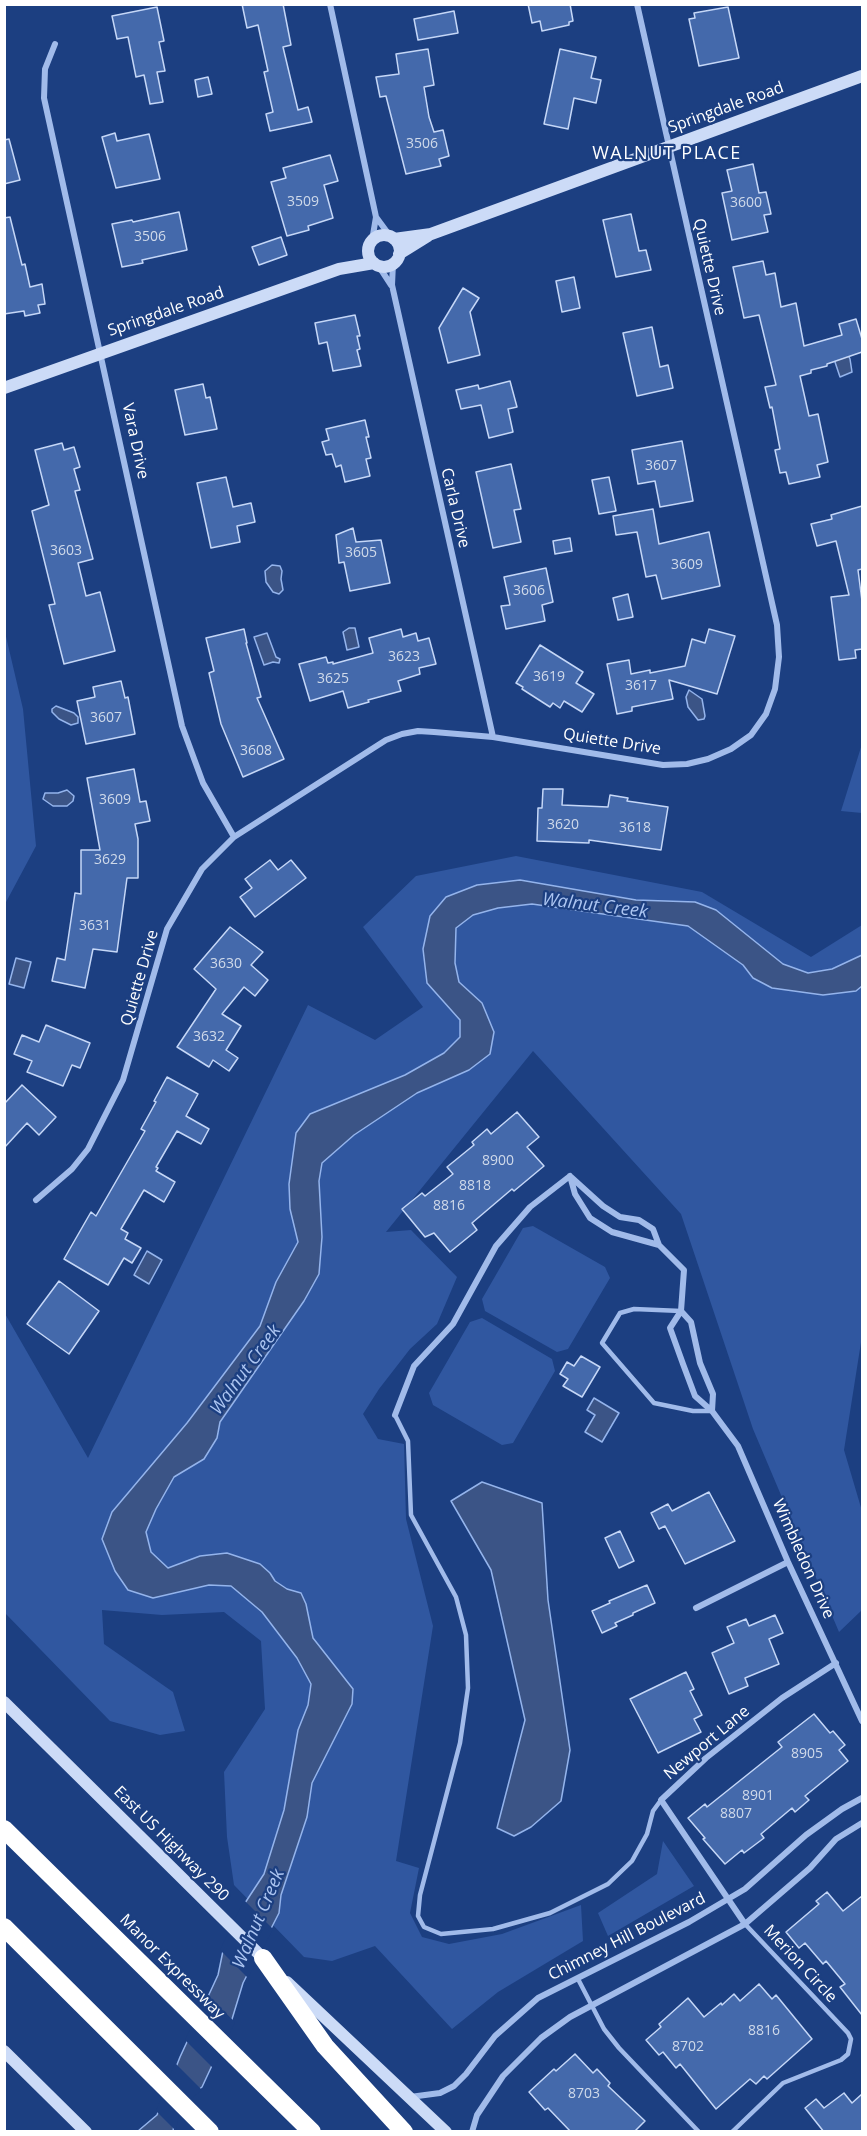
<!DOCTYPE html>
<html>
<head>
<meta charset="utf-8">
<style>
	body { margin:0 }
	#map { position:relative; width:867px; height:2136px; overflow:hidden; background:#1c3f81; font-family:"Open Sans",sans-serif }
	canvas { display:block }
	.frame { position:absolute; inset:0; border:6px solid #fff; pointer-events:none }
</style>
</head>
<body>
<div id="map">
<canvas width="867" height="2136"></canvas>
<div class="frame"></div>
</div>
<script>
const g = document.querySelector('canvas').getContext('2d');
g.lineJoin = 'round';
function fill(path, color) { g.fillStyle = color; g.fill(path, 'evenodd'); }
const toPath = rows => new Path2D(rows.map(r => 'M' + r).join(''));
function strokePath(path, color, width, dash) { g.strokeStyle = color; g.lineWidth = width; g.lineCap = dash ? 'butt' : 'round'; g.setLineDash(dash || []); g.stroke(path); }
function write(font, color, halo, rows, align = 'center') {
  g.font = font + ' "Open Sans",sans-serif'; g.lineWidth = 4.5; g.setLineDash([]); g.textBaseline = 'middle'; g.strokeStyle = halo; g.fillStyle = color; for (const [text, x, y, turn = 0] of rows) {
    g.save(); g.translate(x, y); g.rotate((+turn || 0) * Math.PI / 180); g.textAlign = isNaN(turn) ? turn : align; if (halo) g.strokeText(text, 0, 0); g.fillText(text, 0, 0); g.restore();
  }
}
const green = toPath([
	[4,628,23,709,36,846,5,904],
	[862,744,862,813,841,811],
	[516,856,702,892,811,957,862,925,862,1336,844,1450,862,1511,862,1610,839,1632,753,1429,681,1214,533,1051,386,1232,411,1230,457,1277,437,1324,410,1349,379,1389,363,1414,378,1439,404,1444,406,1519,433,1626,396,1861,419,1868,410,1913,422,1937,449,1944,502,1934,581,1905,583,1941,498,1992,452,2029,375,1946,332,1961,304,1957,234,1885,227,1837,224,1772,265,1709,261,1641,224,1612,162,1615,102,1610,104,1644,173,1692,185,1731,160,1735,110,1721,5,1613,4,1312,88,1458,308,1005,375,1040,423,1007,363,927,416,876],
	[533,1226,605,1267,610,1278,568,1349,557,1352,485,1311,482,1299,523,1228],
	[482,1318,552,1359,555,1371,513,1443,502,1445,433,1405,429,1393,470,1322],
	[663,1841,694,1886,608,1936,598,1913,657,1874]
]);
const water = toPath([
	[844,346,850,359,852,372,840,377,831,350,844,346],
	[272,565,280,566,282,571,281,579,283,590,279,594,273,592,266,582,265,571,272,565],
	[349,628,355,628,359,647,347,650,343,632,349,628],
	[267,633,276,657,280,659,279,663,273,662,264,665,254,637,267,633],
	[689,690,702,699,705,716,704,719,698,720,688,707,686,697,689,690],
	[56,706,74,713,78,717,78,723,71,725,59,719,52,712,52,709,56,706],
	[67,790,74,796,73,801,67,806,53,806,43,799,45,793,58,793,67,790],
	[520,880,636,900,695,902,716,910,783,964,808,973,832,969,862,955,862,986,856,991,823,995,772,988,753,978,743,965,688,926,532,904,498,908,473,915,456,928,455,963,459,982,482,1003,494,1032,490,1054,469,1070,417,1093,354,1135,322,1163,319,1181,322,1237,319,1274,304,1301,220,1422,217,1438,204,1459,174,1477,156,1509,146,1532,151,1552,168,1568,200,1556,227,1553,260,1564,270,1573,275,1581,287,1589,301,1593,306,1604,313,1638,353,1689,352,1704,312,1783,307,1817,281,1895,279,1913,243,1983,229,2029,202,2087,185,2100,176,2112,173,2131,138,2131,157,2115,180,2057,218,1975,223,1951,245,1903,264,1874,284,1810,298,1730,308,1705,311,1684,297,1658,262,1612,231,1586,209,1585,153,1598,128,1590,115,1571,102,1539,112,1512,187,1423,260,1326,276,1282,298,1242,290,1209,289,1184,296,1133,310,1114,405,1075,444,1053,460,1037,460,1020,427,983,423,949,430,916,446,897,477,885,520,880],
	[16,958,31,962,24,988,9,984,16,958],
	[147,1251,162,1260,149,1284,134,1275,147,1251],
	[594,1398,619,1413,602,1442,585,1432,595,1415,587,1410,594,1398],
	[482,1482,542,1503,548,1600,570,1750,561,1801,531,1827,514,1836,497,1828,525,1720,491,1570,451,1501,482,1482]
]);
const pier = toPath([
	[244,1900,273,1929,248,1978,220,1950],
	[206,1994,235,2022,214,2069,185,2040],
	[175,2063,202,2090,187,2102,179,2113,176,2131,156,2111]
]);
const building = toPath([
	[242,4,283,4,291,45,283,47,298,110,308,107,312,122,270,131,266,114,273,112,264,72,268,71,258,25,247,28,242,4],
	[528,4,570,4,573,21,569,22,569,25,542,31,540,21,532,23,528,4],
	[157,7,164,41,159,42,165,71,157,72,163,102,150,104,144,75,136,77,128,37,117,39,112,16,157,7],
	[728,7,739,58,699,66,689,19,695,18,694,13,728,7],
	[454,11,458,33,418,40,414,19,454,11],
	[428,49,434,85,424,87,429,117,434,132,443,130,449,156,439,159,441,166,406,174,388,104,386,96,380,97,376,77,399,74,396,54,428,49],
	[560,49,596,57,591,78,601,80,596,103,574,98,568,129,544,124,560,49],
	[208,77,212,94,198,97,195,80,208,77],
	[115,133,117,141,149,134,160,179,116,188,102,137,115,133],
	[9,139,20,180,4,184,4,140,9,139],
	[330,155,338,181,324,185,333,218,308,226,309,230,287,236,271,182,286,178,283,168,330,155],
	[753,164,759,193,766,192,771,214,764,215,768,232,732,240,722,193,732,191,727,170,753,164],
	[179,212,187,250,142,260,143,263,122,267,112,224,132,220,133,222,179,212],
	[631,214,639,251,646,250,651,270,616,277,603,220,631,214],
	[10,217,22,265,25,264,30,287,42,284,45,304,38,305,40,313,25,316,24,311,4,314,4,218,10,217],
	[281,237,287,255,259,265,252,247,281,237],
	[763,261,766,275,775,273,781,307,796,303,804,346,842,335,839,324,856,319,862,339,862,352,827,364,827,366,811,370,811,373,800,376,809,416,818,414,828,462,817,465,820,477,789,484,786,472,780,473,775,450,780,449,772,407,770,408,765,387,776,385,759,315,744,318,733,267,763,261],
	[574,277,580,308,562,312,556,281,574,277],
	[463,288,479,298,470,312,480,355,448,363,439,328,463,288],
	[355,315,360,336,357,336,360,349,357,350,361,366,333,371,327,342,319,344,315,323,355,315],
	[652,327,660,367,668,365,673,388,637,396,623,333,652,327],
	[510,381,517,407,508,409,513,432,489,438,481,405,461,409,456,390,478,385,479,389,510,381],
	[203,384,206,398,210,397,217,429,185,435,175,390,203,384],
	[365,420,369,437,366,437,371,458,366,459,370,476,345,482,341,465,336,467,332,454,326,455,322,442,329,440,326,429,365,420],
	[682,441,693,501,660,507,655,481,638,484,632,450,682,441],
	[62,443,64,450,74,447,80,467,74,469,80,490,75,491,93,559,78,563,86,596,100,592,115,651,64,664,49,605,55,604,32,511,49,505,35,450,62,443],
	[511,464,521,509,514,510,521,542,493,548,476,472,511,464],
	[226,477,233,507,251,503,255,522,237,526,240,542,211,548,197,483,226,477],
	[609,477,616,511,599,514,592,480,609,477],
	[862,506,862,569,858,570,862,601,862,649,855,650,856,658,839,660,831,597,849,595,836,541,817,546,811,524,832,519,831,515,862,506],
	[653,509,659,544,709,532,720,586,662,599,656,575,646,577,637,532,616,535,613,516,653,509],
	[353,528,356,542,381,540,390,583,350,591,344,562,339,563,336,535,353,528],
	[570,538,572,551,555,554,553,541,570,538],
	[546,568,553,602,542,605,545,621,506,629,501,606,510,605,504,577,546,568],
	[628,594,633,617,618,620,613,598,628,594],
	[244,629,247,643,246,643,261,697,257,698,284,759,243,777,221,724,209,673,214,671,206,638,244,629],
	[401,629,403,637,416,633,418,641,429,638,436,664,419,668,420,674,398,681,401,691,368,700,369,702,348,708,343,691,310,701,299,664,326,657,328,663,333,662,333,664,373,653,369,638,401,629],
	[709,629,735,636,717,694,669,680,673,699,632,707,632,711,617,714,607,664,629,660,631,674,650,670,650,673,685,666,692,639,705,643,709,629],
	[540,645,583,672,576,683,594,694,582,712,564,701,560,708,553,703,550,707,522,689,523,687,516,683,540,645],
	[121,681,125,698,128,697,135,734,86,744,77,701,95,697,93,687,121,681],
	[134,769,140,802,146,801,150,821,135,824,138,839,138,878,127,878,117,952,93,949,85,988,52,981,57,958,65,960,75,893,81,894,81,850,100,850,87,778,134,769],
	[543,789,563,789,562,805,608,807,610,795,628,798,627,801,668,807,661,850,589,840,589,843,537,841,538,808,542,808,543,789],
	[270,860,278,870,291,860,306,878,255,917,240,897,252,888,245,879,270,860],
	[230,927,263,952,251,965,268,980,255,996,244,987,222,1014,241,1026,226,1050,238,1058,229,1071,213,1060,209,1067,177,1047,216,989,194,969,230,927],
	[46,1025,90,1043,80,1068,72,1065,63,1086,27,1072,32,1061,14,1054,22,1035,39,1042,46,1025],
	[167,1077,198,1094,186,1116,209,1129,201,1144,177,1131,156,1167,158,1168,156,1171,175,1182,164,1202,144,1190,121,1229,128,1233,125,1239,141,1248,132,1263,124,1258,108,1285,64,1259,91,1212,96,1216,145,1131,141,1129,156,1102,154,1101,167,1077],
	[22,1085,56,1117,39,1135,27,1123,4,1148,4,1104,22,1085],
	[517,1112,539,1137,527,1147,544,1166,514,1191,512,1189,472,1223,477,1230,450,1252,434,1233,425,1237,402,1209,422,1193,425,1196,453,1174,447,1167,474,1145,472,1142,487,1129,491,1134,517,1112],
	[59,1281,99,1311,69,1354,27,1324,59,1281],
	[581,1356,600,1367,582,1397,563,1386,568,1379,560,1374,567,1362,574,1366,581,1356],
	[709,1492,735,1541,685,1564,665,1526,659,1529,651,1513,668,1504,672,1511,709,1492],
	[620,1531,634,1561,619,1568,605,1538,620,1531],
	[647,1585,655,1603,633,1613,633,1615,615,1623,617,1626,602,1633,592,1611,610,1603,609,1601,647,1585],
	[775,1615,783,1633,769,1639,779,1664,745,1678,748,1686,729,1694,712,1653,734,1643,727,1627,746,1619,749,1626,775,1615],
	[686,1672,694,1689,690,1691,702,1715,694,1719,701,1732,658,1753,630,1699,686,1672],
	[814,1714,830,1733,833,1731,845,1745,839,1750,848,1761,805,1796,809,1800,795,1812,792,1808,761,1834,764,1838,744,1853,742,1850,725,1864,703,1839,705,1838,688,1818,705,1804,707,1807,782,1747,778,1742,814,1714],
	[827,1892,843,1911,862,1896,862,2015,840,1987,845,1984,826,1961,823,1964,805,1943,799,1948,786,1932,819,1904,816,1901,827,1892],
	[759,1984,772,1999,776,1995,812,2039,767,2079,764,2076,756,2084,750,2079,716,2109,680,2064,676,2068,663,2052,659,2055,646,2040,661,2027,659,2024,688,1998,704,2017,721,2003,722,2005,734,1994,740,2001,759,1984],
	[575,2054,593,2073,597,2069,610,2083,608,2086,645,2121,634,2132,571,2132,548,2108,545,2110,529,2092,554,2069,556,2071,575,2054],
	[844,2093,852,2103,862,2094,862,2132,824,2132,805,2108,816,2099,824,2108,844,2093]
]);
const lane = toPath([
	[681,1311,634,1309,620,1313,602,1343,654,1403,693,1411,711,1411],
	[395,1415,408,1441,411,1515,456,1597,466,1635,468,1688,460,1743,420,1895,418,1916,424,1927,441,1934,493,1929,550,1913,608,1884,632,1861,647,1834,653,1811,661,1800],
	[578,1979,604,2029,619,2048,699,2132],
	[732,2132,783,2083,841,2060,848,2054,851,2039,848,2033,745,1924]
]);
const street = toPath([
	[330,4,376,217,372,241],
	[55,44,45,69,44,98,182,726,203,783,234,837],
	[376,217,390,236],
	[393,263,392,285,493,737],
	[378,265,391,285],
	[570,1176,575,1194,590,1218,612,1232,659,1245,684,1270,681,1311,670,1328,683,1364,695,1396,712,1411,738,1446,788,1562,862,1721],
	[571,1177,603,1206,620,1217,639,1220,653,1229,659,1245],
	[36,1200,72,1169,88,1149,123,1080,167,929,202,869,234,837,386,740,402,734,418,731,434,732,493,737,663,765,687,764,708,759,731,749,751,735,766,714,775,689,779,657,777,625,637,4],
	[681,1311,691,1322,700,1363,713,1394,712,1411],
	[395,1415,414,1366,453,1324,496,1246,530,1207,570,1176],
	[696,1608,788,1562],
	[745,1924,661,1800,706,1758,782,1698,836,1663],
	[410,2097,440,2093,454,2086,466,2074,495,2036,538,1998,689,1922,745,1889,806,1835,842,1809,862,1798],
	[472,2132,477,2115,503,2076,541,2038,570,2017,745,1924,810,1868,836,1839,862,1823]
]);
const secondary = toPath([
	'368 251a16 16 0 1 1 32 0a16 16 0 1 1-32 0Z',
	[394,239,431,234,862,76],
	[399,254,428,236],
	[4,388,339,269,374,263],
	[4,1702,268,1963],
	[287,1982,446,2132],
	[4,2051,86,2132]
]);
const highway = toPath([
	[4,1829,312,2132],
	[4,1927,210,2132],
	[263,1958,325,2046,404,2132]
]);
const numberNames = [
	["3506",422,144],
	["3509",303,202],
	["3600",746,203],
	["3506",150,237],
	["3607",661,466],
	["3603",66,551],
	["3605",361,553],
	["3609",687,565],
	["3606",529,591],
	["3623",404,657],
	["3619",549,677],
	["3625",333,679],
	["3617",641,686],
	["3607",106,718],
	["3608",256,751],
	["3609",115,800],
	["3620",563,825],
	["3618",635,828],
	["3629",110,860],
	["3631",95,926],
	["3630",226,964],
	["3632",209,1037],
	["8900",498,1161],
	["8818",475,1186],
	["8816",449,1206],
	["8905",807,1754],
	["8901",758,1796],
	["8807",736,1814],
	["8816",764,2031],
	["8702",688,2047],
	["8703",584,2094]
];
const streetNames = [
	["Springdale Road",726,108,-20],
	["Quiette Drive",709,267,77],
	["Springdale Road",166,312,-19],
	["Vara Drive",135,441,78],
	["Carla Drive",455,508,77],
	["Quiette Drive",612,742,9],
	["Quiette Drive",140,978,-74],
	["Wimbledon Drive",803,1559,66],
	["Newport Lane",707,1743,-40],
	["East US Highway 290",171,1844,45],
	["Chimney Hill Boulevard",627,1937,-27],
	["Merion Circle",800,1964,47],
	["Manor Expressway",172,1967,45]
];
const neighbourhoodNames = [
	["WALNUT PLACE",667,154]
];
const waterNames = [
	["Walnut Creek",595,906,7],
	["Walnut Creek",246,1370,-54],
	["Walnut Creek",259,1919,-67]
];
fill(green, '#3057a0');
fill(water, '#3b5486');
strokePath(water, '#94b4ec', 1.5);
fill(pier, '#1c3f81');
fill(building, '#4469ab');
strokePath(building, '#c5d7f7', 1.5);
strokePath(lane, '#a1bbea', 4.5);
strokePath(street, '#a1bbea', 6);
strokePath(secondary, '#ccdbf7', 12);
strokePath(highway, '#fff', 18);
write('14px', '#d0daea', null, numberNames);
write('16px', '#fff', '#1c3f81', streetNames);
g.letterSpacing = '1.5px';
write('18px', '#fff', '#1c3f81', neighbourhoodNames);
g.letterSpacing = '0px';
write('italic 18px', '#acc5f1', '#1c3f81', waterNames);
</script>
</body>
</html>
